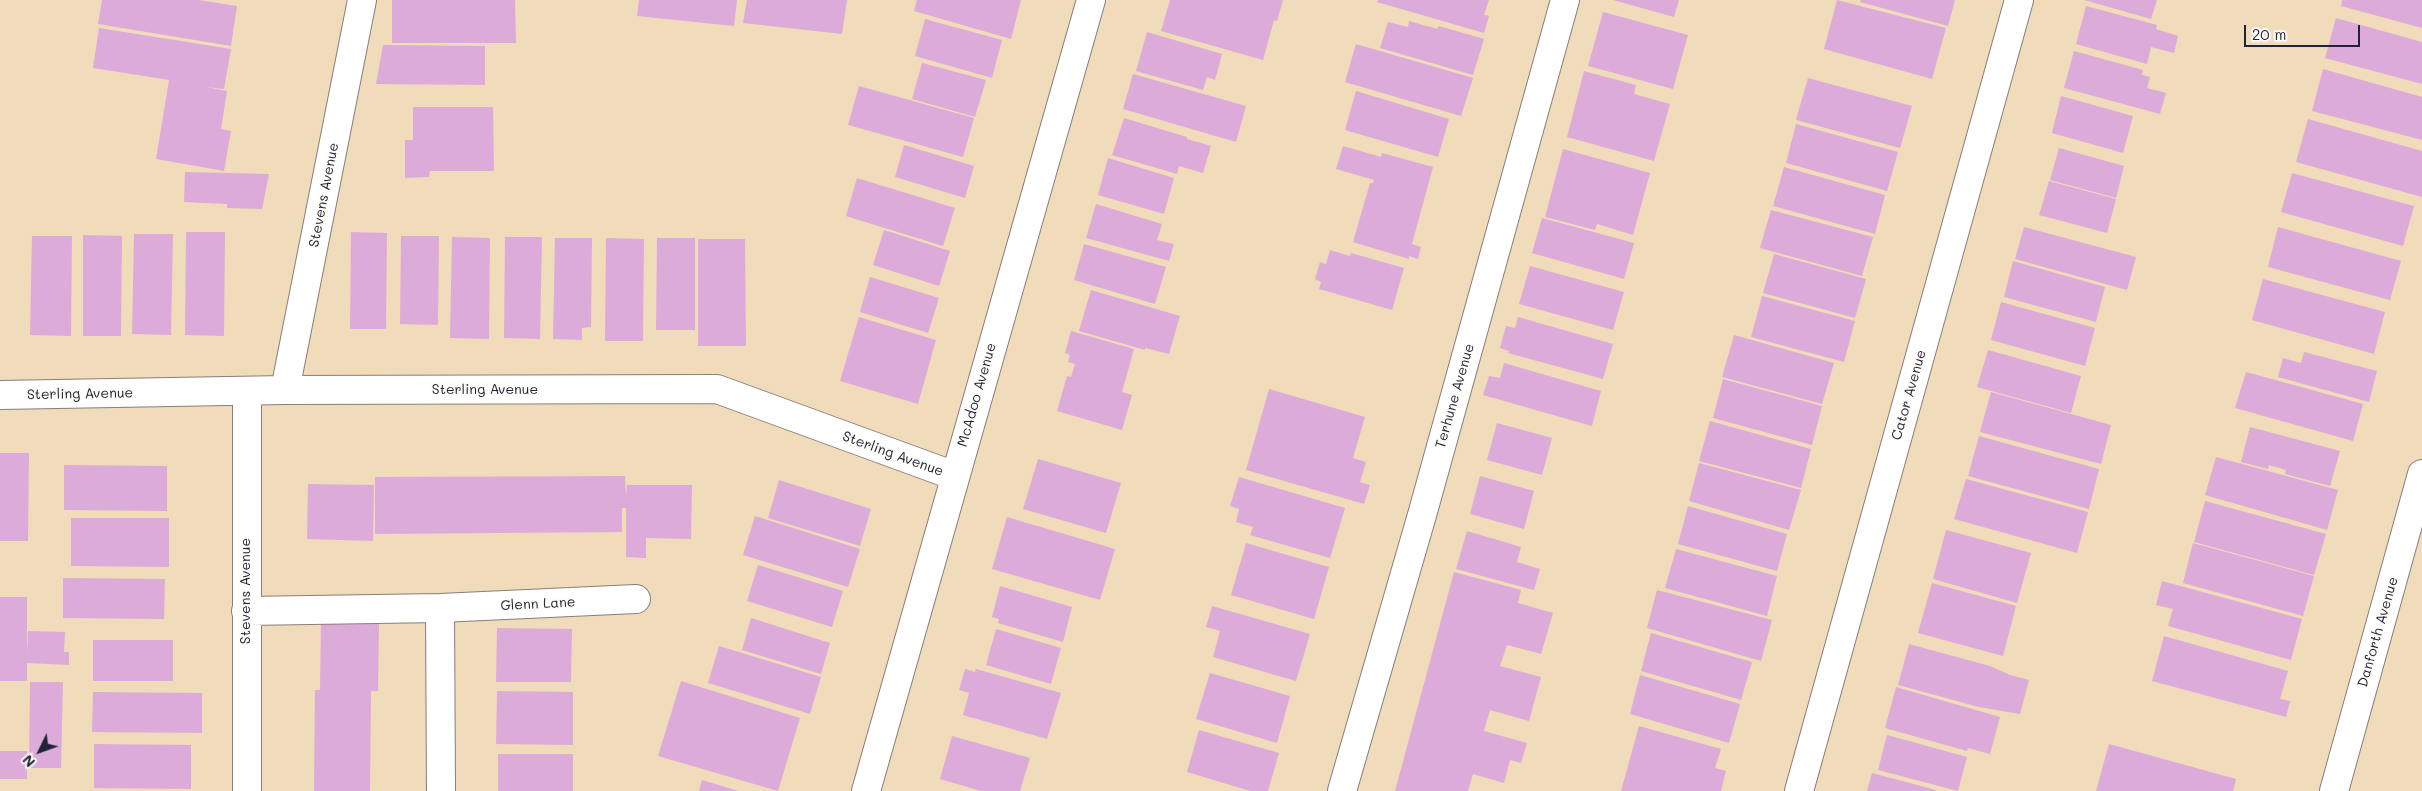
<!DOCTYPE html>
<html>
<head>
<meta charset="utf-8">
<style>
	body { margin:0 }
	#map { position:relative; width:2422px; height:791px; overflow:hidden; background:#f0dbba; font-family:Mali,sans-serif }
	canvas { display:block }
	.north { position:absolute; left:15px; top:726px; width:50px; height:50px; -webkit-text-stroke:4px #fdfcf7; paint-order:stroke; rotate:228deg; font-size:14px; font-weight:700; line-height:20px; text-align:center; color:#22223b }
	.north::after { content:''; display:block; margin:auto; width:18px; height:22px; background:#22223b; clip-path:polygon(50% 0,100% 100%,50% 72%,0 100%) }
	.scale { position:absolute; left:2244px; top:25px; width:116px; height:22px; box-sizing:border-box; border:2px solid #22223b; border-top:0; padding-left:6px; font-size:15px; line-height:18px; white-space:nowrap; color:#22223b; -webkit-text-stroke:4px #fdfcf7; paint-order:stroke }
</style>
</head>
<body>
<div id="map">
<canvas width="2422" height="791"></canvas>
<div class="north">N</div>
<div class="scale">20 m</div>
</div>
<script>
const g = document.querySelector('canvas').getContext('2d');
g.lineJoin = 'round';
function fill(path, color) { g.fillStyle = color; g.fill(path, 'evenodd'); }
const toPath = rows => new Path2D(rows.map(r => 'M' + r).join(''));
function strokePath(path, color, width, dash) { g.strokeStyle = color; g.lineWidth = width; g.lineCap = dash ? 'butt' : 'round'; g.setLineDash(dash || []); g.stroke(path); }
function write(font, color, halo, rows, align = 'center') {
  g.font = font + ' Mali,sans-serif'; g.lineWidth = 4; g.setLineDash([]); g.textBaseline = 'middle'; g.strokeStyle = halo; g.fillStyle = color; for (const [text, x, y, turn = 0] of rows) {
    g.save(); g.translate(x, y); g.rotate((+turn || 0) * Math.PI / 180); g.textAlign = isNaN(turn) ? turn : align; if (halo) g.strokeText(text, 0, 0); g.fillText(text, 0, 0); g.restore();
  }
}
const building = toPath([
	[102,0,199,0,237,6,231,46,98,24],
	[392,0,515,0,516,43,392,43],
	[639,0,737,0,734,26,637,16],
	[747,0,847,0,842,34,743,23],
	[917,0,1021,0,1011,39,914,11],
	[1170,0,1283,0,1277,21,1274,20,1263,60,1161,31],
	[1378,0,1489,0,1484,15,1489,16,1484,33,1377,2],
	[1613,0,1679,0,1674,17],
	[1837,0,1946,28,1932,79,1824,49],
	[1861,0,1955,0,1948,26,1860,2],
	[2084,0,2157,0,2151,19],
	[2342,0,2422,0,2422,28,2341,6],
	[2086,6,2157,25,2156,29,2178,36,2174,53,2151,47,2147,64,2076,44],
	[1603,12,1688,35,1673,89,1588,66],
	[2336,18,2422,42,2422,84,2325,58],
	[925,19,1002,40,992,78,915,56],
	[1409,21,1437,29,1439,26,1484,39,1473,75,1380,48,1388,22,1408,27],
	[99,28,231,49,224,89,206,87,227,91,221,129,231,131,224,171,156,159,169,80,93,68],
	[1147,32,1222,54,1215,80,1207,77,1203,90,1136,71],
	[1356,44,1473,78,1461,116,1345,82],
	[383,45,485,46,485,85,376,84],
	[2074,51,2143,70,2142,75,2150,77,2147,88,2166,93,2160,114,2064,88],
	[922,63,986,80,975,117,912,99],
	[2323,69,2422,97,2422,140,2312,111],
	[1584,71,1636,85,1634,94,1670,104,1654,161,1567,137],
	[1133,74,1246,106,1236,142,1123,109],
	[1808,78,1912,106,1900,148,1796,120],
	[859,86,974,118,963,157,848,125],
	[1356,91,1449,119,1438,157,1345,130],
	[2061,96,2133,116,2123,153,2052,133],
	[413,107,493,107,494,171,430,171,429,177,405,178,405,140,413,140],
	[1124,118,1187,137,1187,139,1211,146,1203,173,1179,166,1177,174,1112,155],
	[2308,119,2422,151,2422,197,2296,162],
	[1796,124,1898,152,1887,191,1786,163],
	[904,145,974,166,965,198,895,177],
	[1343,146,1381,157,1382,153,1433,167,1412,244,1421,247,1418,259,1409,256,1409,259,1353,242,1370,183,1373,183,1374,180,1336,169],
	[2059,148,2124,166,2116,198,2050,180],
	[1563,149,1650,173,1633,235,1597,224,1595,230,1545,217],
	[1108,158,1174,178,1164,214,1098,195],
	[1784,167,1885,195,1875,234,1773,206],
	[185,172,269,174,262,209,227,208,227,204,184,202],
	[2292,173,2414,206,2403,246,2281,212],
	[857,178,955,208,943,246,846,216],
	[2049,181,2116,199,2107,233,2039,215],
	[1096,204,1162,224,1157,240,1174,244,1169,261,1086,238],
	[1771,210,1873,237,1862,276,1760,248],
	[1542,218,1634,243,1624,279,1532,253],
	[2024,227,2136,257,2127,290,2015,259],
	[2278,227,2401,261,2390,300,2268,267],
	[884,230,950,251,939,286,873,265],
	[186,232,225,232,224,336,185,335],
	[351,232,387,233,386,329,350,329],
	[134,234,173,234,171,335,132,334],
	[83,235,122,236,121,336,83,336],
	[32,236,72,236,71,336,30,335],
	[401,236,439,236,438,325,400,324],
	[452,237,490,238,489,339,450,338],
	[505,237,542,237,540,339,504,338],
	[555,238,592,238,591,327,582,328,582,340,553,339],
	[606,238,644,239,643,341,605,341],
	[657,238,695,238,695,330,656,330],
	[698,239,745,239,746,346,698,346],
	[1084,244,1166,267,1155,304,1074,280],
	[1330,250,1350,256,1351,253,1404,268,1392,310,1319,289,1321,282,1315,279,1320,262,1326,264],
	[1774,254,1866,279,1855,318,1763,293],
	[2013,261,2105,287,2096,322,2004,297],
	[1530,266,1624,292,1613,330,1519,304],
	[870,277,939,298,928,333,860,312],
	[2263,279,2385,312,2374,354,2252,320],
	[1091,290,1180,316,1169,354,1145,348,1145,350,1079,331],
	[1762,296,1855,321,1844,362,1751,337],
	[2001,302,2095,328,2085,366,1991,340],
	[859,317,936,340,918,404,840,381],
	[1518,317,1613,344,1603,379,1508,353,1509,351,1500,348,1506,326,1515,328],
	[1071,331,1134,349,1122,392,1132,395,1122,430,1057,411,1067,376,1071,377,1075,364,1068,362,1070,355,1065,353],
	[1734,335,1834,363,1822,404,1722,377],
	[1988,350,2081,376,2071,413,1977,387],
	[2304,352,2377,371,2369,402,2278,377,2283,358,2301,363],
	[1504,363,1601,391,1592,426,1483,395,1489,376,1500,378],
	[2246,372,2363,404,2353,441,2235,408],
	[1723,379,1822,406,1812,445,1713,418],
	[1269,389,1365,417,1353,458,1366,462,1360,482,1370,485,1364,504,1246,470],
	[1991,392,2111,425,2101,464,1980,432],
	[1710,421,1811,449,1801,488,1699,461],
	[1497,423,1552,438,1542,475,1487,460],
	[2250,427,2340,451,2330,486,2285,474,2286,470,2269,465,2268,469,2241,462],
	[1979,436,2099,469,2089,509,1968,476],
	[0,453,29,453,28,541,0,541],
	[2216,457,2338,490,2327,530,2205,495],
	[1038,459,1121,483,1106,533,1023,509],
	[1699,463,1801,490,1789,530,1689,501],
	[64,465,167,466,167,511,64,510],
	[625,476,626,497,627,485,692,485,691,539,646,538,646,558,626,557,626,508,622,508,622,532,375,534,375,477],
	[1480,476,1534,491,1524,529,1470,514],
	[1239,477,1345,508,1330,558,1250,535,1253,527,1236,522,1239,509,1230,506],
	[1966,479,2088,512,2077,553,1954,519],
	[779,480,871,509,860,546,768,518],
	[308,484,374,485,373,541,307,539],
	[2205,501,2326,534,2314,575,2194,542],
	[1688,506,1787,534,1777,571,1678,544],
	[755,516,860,549,848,587,743,555],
	[1007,517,1115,549,1100,600,992,569],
	[71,518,169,518,169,567,71,566],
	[1946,530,2031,553,2017,603,1933,579],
	[1467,531,1521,547,1517,562,1540,569,1534,590,1456,569],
	[1246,543,1329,567,1314,619,1231,595],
	[2193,543,2314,576,2303,616,2183,583],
	[1676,549,1777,576,1767,616,1665,588],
	[758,565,843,591,832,627,747,601],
	[1454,572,1521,590,1518,603,1553,613,1541,654,1507,645,1500,666,1541,677,1529,721,1490,710,1484,731,1527,743,1521,763,1510,760,1504,783,1473,774,1468,791,1395,791],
	[63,578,165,579,164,619,63,618],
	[2162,581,2302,619,2291,660,2168,626,2173,609,2156,605],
	[1932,583,2016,606,2003,656,1918,633],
	[1000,586,1072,607,1063,642,998,623,999,619,992,617],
	[1657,590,1772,620,1761,661,1647,628],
	[0,597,27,597,27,655,28,631,65,632,64,652,69,652,69,665,27,663,27,681,0,681],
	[1212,606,1310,634,1296,681,1213,657,1220,631,1206,627],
	[751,618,830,643,821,674,742,650],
	[321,623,379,624,378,691,371,691,370,791,314,791,315,690,320,690],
	[497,628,572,629,571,682,496,682],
	[996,629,1061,648,1051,684,986,665],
	[1651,633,1752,662,1741,700,1641,671],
	[2164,636,2288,671,2280,699,2290,701,2286,717,2152,681],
	[93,640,173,640,173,681,93,681],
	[1909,644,1990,666,2010,675,2029,680,2020,714,1979,707,1898,685],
	[719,646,821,677,810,714,708,683],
	[965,669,975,672,976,669,1061,693,1047,739,963,715,969,693,959,690],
	[1210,673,1290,696,1277,743,1196,719],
	[1640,675,1740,704,1729,743,1630,714],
	[681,681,800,718,778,791,658,756],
	[30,682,63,682,61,768,29,768],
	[1896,687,2000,717,1990,754,1968,748,1967,751,1885,728],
	[497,691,573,692,573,745,496,744],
	[93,692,202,693,202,733,92,732],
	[1639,726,1721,749,1715,768,1726,771,1721,791,1621,791],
	[1199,730,1279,753,1268,791,1250,791,1187,772],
	[1887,735,1967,757,1958,791,1878,770],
	[952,736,1030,758,1020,791,981,791,940,779],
	[94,744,191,745,191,789,94,788],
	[2109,744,2236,779,2233,791,2096,791],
	[0,751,27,751,27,779,0,779],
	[498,754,573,754,573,791,498,791],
	[1872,773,1936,790,1936,791,1867,791],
	[702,780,738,791,699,791]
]);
const minor = toPath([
	[285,390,362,0],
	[247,392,247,791],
	[0,395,285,390,717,389,955,476],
	[440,608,441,791],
	[246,611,440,608,636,599],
	[866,791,1091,0],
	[1342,791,1422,515,1565,0],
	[1799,791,2019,0]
]);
const major = toPath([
	[2334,791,2422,474]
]);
const streetNames = [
	["Stevens Avenue",324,195,-79],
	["Sterling Avenue",485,390],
	["Sterling Avenue",80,394,-1],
	["McAdoo Avenue",977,395,-74],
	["Cator Avenue",1909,395,-74],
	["Terhune Avenue",1455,396,-74],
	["Sterling Avenue",893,454,20],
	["Stevens Avenue",246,591,-90],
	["Glenn Lane",538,604,-3],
	["Danforth Avenue",2378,632,-74]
];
fill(building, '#ddabd9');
strokePath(minor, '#897e7a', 30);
strokePath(major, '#897e7a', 30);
strokePath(minor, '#fff', 28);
strokePath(major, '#fff', 28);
write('14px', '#22223b', '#fdfcf7', streetNames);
</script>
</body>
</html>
